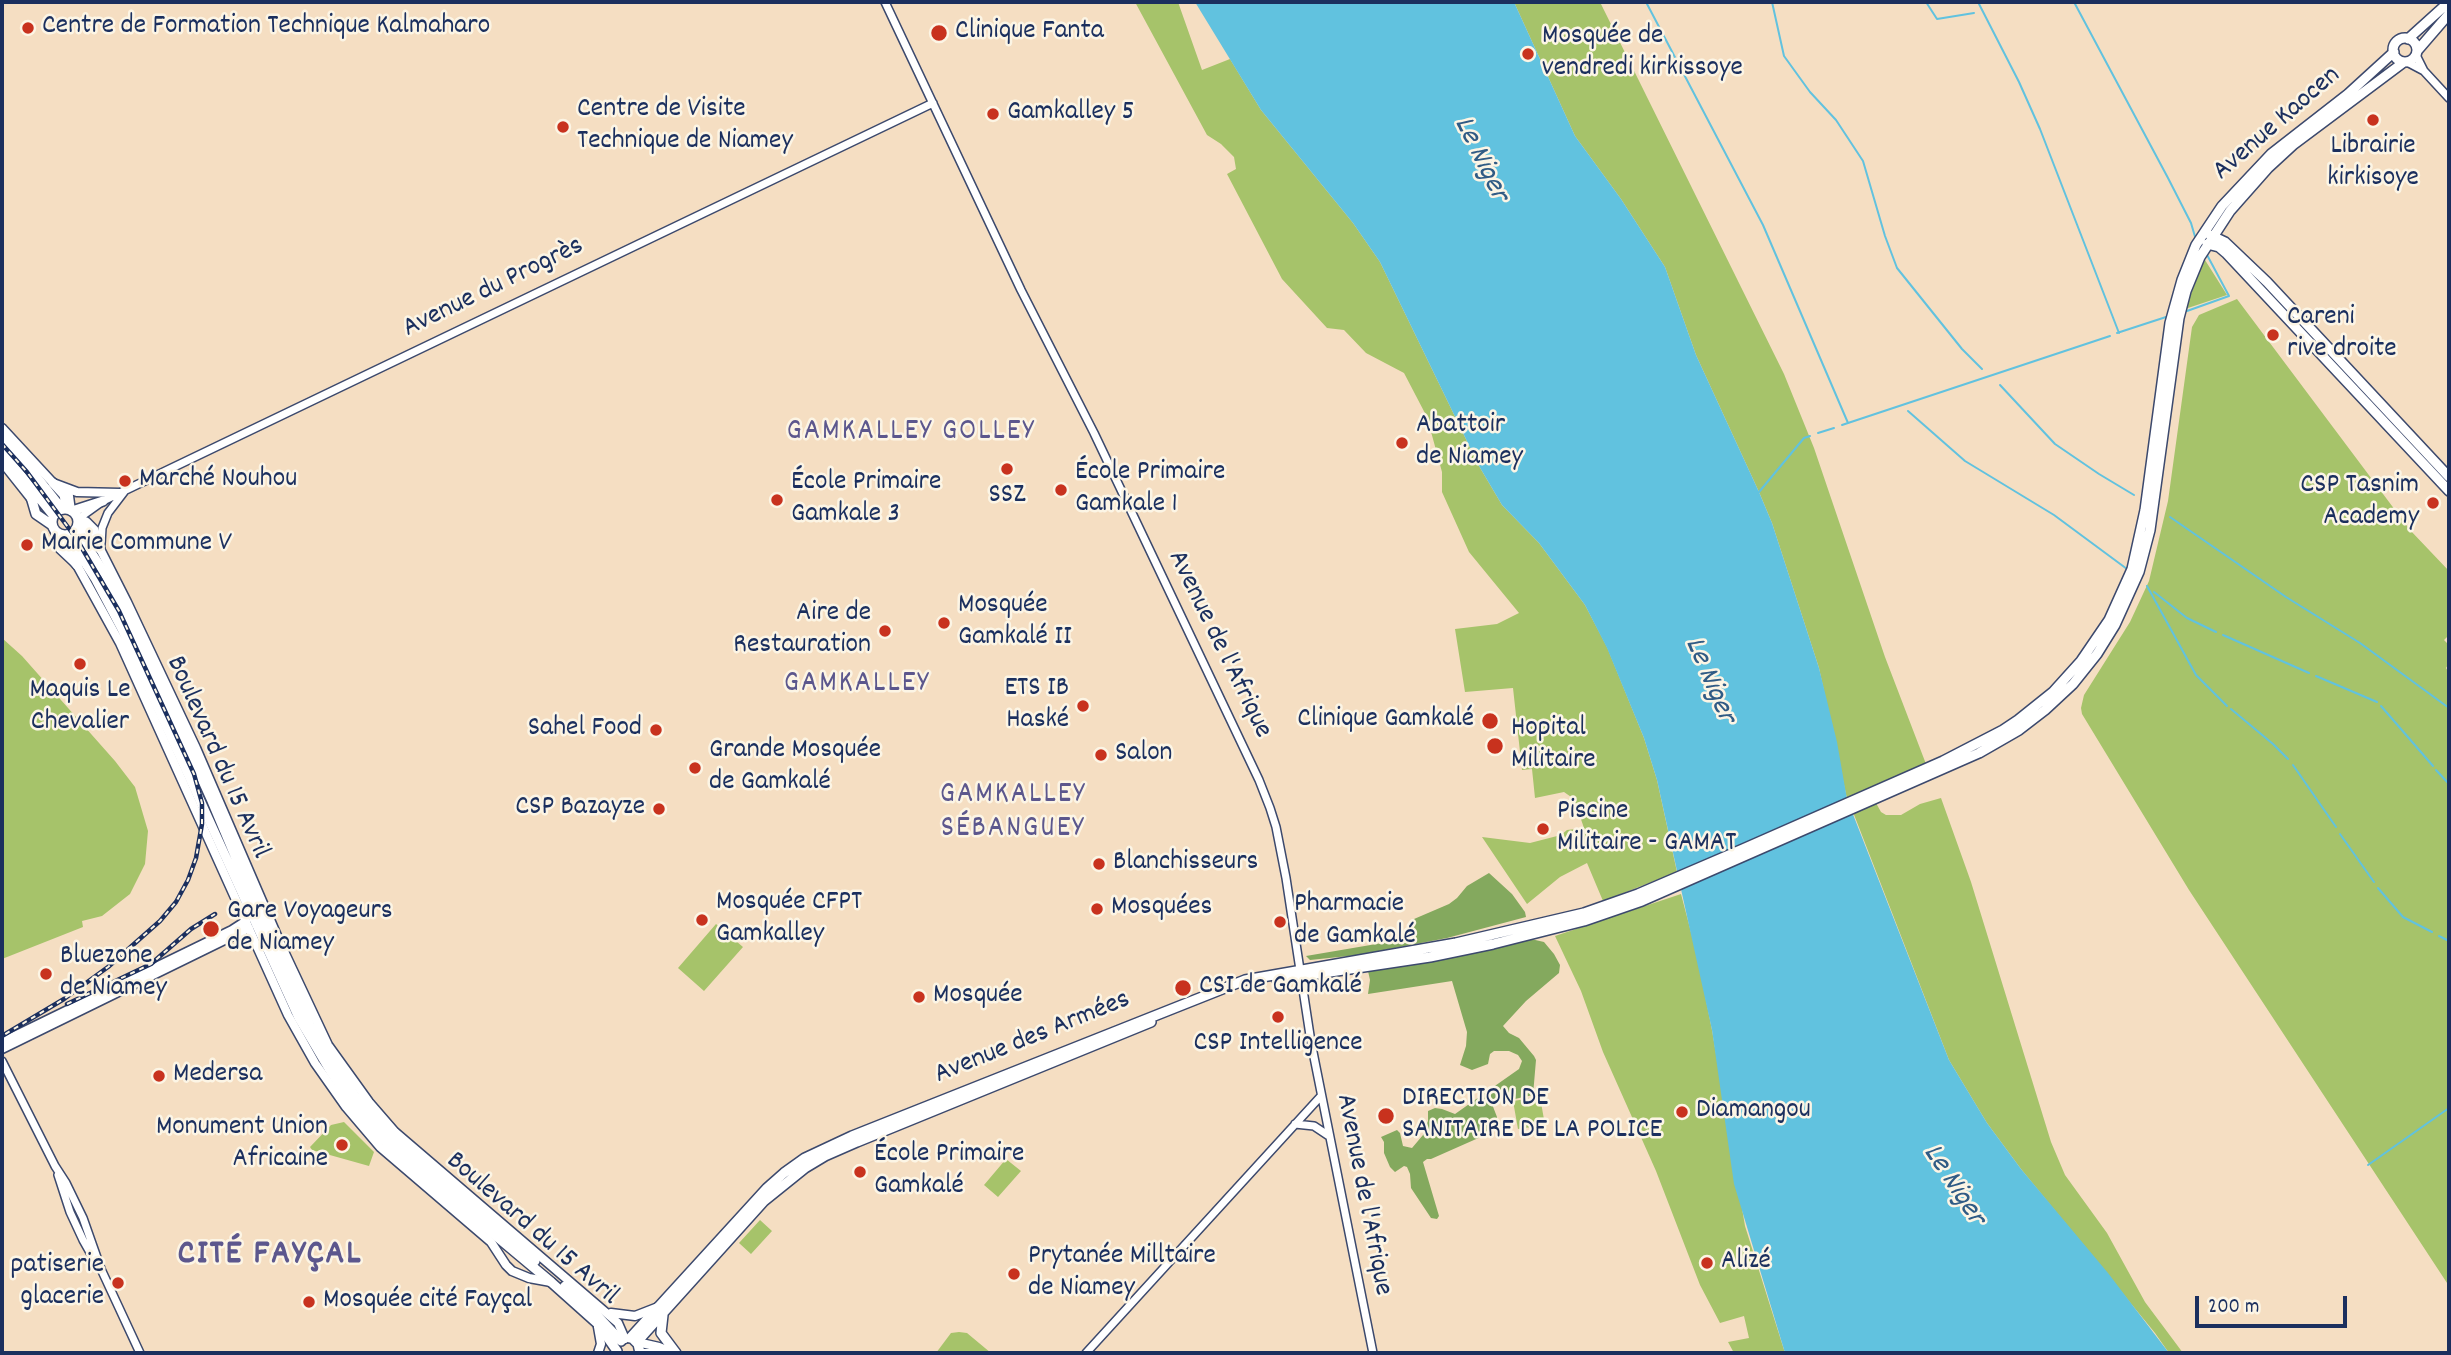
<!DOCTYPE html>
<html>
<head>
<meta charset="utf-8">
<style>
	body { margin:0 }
	#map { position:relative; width:2451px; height:1355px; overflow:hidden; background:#f5dec2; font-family:Dekko,sans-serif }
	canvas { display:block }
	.frame { position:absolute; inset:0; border:4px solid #1b2f5e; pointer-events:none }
	.scale { position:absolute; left:2195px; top:1296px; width:152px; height:32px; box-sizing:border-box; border:4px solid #1b2f5e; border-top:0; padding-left:9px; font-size:21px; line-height:24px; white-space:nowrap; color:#1b2f5e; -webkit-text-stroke:5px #fcf5e5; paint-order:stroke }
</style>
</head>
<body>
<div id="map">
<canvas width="2451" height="1355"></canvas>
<div class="frame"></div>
<div class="scale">200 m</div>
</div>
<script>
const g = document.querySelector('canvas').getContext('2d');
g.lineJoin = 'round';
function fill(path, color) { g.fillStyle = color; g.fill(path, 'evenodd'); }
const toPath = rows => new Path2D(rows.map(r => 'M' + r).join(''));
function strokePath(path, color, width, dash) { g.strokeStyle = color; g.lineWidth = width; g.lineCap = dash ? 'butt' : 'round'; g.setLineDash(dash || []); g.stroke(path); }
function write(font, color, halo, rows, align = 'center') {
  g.font = font + ' Dekko,sans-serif'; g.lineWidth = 5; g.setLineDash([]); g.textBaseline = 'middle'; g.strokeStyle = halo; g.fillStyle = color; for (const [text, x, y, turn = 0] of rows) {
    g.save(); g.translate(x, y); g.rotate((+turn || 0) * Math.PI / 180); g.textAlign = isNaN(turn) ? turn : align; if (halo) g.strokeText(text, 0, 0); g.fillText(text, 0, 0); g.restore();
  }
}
const green = toPath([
	[1135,2,1178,2,1202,70,1230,59,1261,110,1353,223,1380,262,1479,466,1502,505,1539,543,1585,605,1607,647,1644,738,1657,780,1677,872,1603,901,1587,863,1560,877,1527,904,1482,837,1530,843,1561,835,1567,830,1584,828,1574,799,1564,792,1535,798,1532,769,1522,770,1513,688,1465,692,1455,629,1497,624,1519,613,1469,552,1442,492,1442,472,1427,417,1404,373,1366,353,1344,330,1327,328,1282,279,1227,174,1236,169,1234,157,1221,144,1207,135],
	[1514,2,1600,2,1784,374,1814,448,1885,657,1926,764,1847,799,1819,668,1772,523,1759,492,1696,355,1665,267,1621,199,1575,136],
	[2205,260,2227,295,2185,309,2200,271],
	[2237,299,2410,530,2449,571,2449,635,2444,640,2449,645,2449,663,2446,668,2449,673,2449,1286,2189,890,2082,714,2081,708,2084,695,2130,622,2149,581,2168,501,2192,327,2199,315],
	[2,638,22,656,115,761,135,787,148,831,145,864,130,894,102,916,82,921,83,927,2,959],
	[1941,798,1971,882,2051,1142,2065,1175,2107,1233,2145,1302,2183,1353,2169,1353,2155,1333,2021,1169,1987,1123,1949,1060,1853,812,1876,803,1881,812,1886,815,1901,815,1920,804],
	[1681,894,1697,955,1712,1030,1745,1226,1785,1353,1734,1353,1728,1342,1749,1338,1744,1316,1720,1323,1700,1285,1656,1171,1603,1052,1581,991,1555,936],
	[716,924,743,947,704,991,678,968],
	[1540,1097,1545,1125,1518,1129,1513,1101],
	[344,1122,374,1152,369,1166,312,1150,310,1147,331,1125],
	[1006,1159,1021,1171,998,1197,984,1185],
	[760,1220,772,1231,751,1254,739,1243],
	[959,1332,967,1333,991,1353,936,1353,951,1333]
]);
const forest = toPath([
	[1489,873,1512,894,1525,912,1526,917,1447,938,1358,955,1310,960,1306,956,1394,941,1409,927,1414,919,1449,904,1457,898,1467,886],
	[1531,939,1544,942,1554,954,1560,965,1559,973,1526,1001,1503,1026,1509,1033,1519,1038,1534,1056,1536,1060,1533,1095,1492,1104,1497,1117,1496,1128,1492,1132,1431,1159,1427,1159,1423,1162,1439,1216,1437,1219,1431,1218,1411,1188,1410,1174,1407,1167,1404,1166,1395,1172,1390,1167,1384,1153,1384,1142,1381,1137,1397,1130,1400,1133,1403,1146,1412,1148,1423,1135,1428,1121,1428,1111,1435,1108,1442,1109,1455,1114,1519,1069,1522,1061,1518,1055,1509,1051,1494,1051,1490,1054,1488,1064,1472,1070,1460,1065,1466,1046,1467,1032,1452,981,1368,994,1370,980,1368,971]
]);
const water = toPath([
	[1195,2,1514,2,1575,136,1621,199,1665,267,1696,355,1759,492,1772,523,1819,668,1837,742,1847,799,1949,1060,1987,1123,2021,1169,2108,1273,2169,1353,1785,1353,1734,1184,1712,1030,1657,780,1644,738,1607,648,1585,605,1539,543,1502,505,1479,466,1380,262,1353,223,1261,110]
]);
const stream = toPath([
	[1646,2,1763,225,1848,423],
	[1772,2,1784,56,1810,92,1836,120,1863,161,1885,236,1897,268,1962,349,1982,369],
	[1926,2,1937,19,1974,13],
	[1978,2,2019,82,2040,129,2119,333],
	[2074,2,2168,178,2191,223,2196,240],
	[2187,311,2229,296,2206,253],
	[2117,333,2166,317],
	[2000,385,2055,444,2099,474,2134,495],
	[1908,411,1965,461,2054,515,2127,569],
	[1842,425,2110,336],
	[1818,433,1834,428],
	[1759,492,1804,438,1810,436],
	[2170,517,2286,597,2360,643,2449,708],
	[2147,586,2196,675,2227,706],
	[2154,592,2187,618,2216,632],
	[2223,635,2309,673],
	[2316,676,2377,702],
	[2381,706,2433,766],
	[2231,709,2273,744,2288,759],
	[2293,765,2336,827],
	[2436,770,2449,784],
	[2340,834,2374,882],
	[2378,888,2403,917,2432,932],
	[2439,936,2449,941],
	[2368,1165,2449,1108]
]);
const secondary = toPath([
	[885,2,1021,290,1094,433,1259,780,1270,808,1276,827,1286,878,1311,1042,1373,1353],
	[2416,55,2424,71],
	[2407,62,2424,71,2449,98],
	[78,519,103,501,933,103],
	[101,544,102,528,108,513,124,492],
	[2,1061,55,1166,66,1183,83,1218,101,1269,140,1353],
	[1295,1124,1314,1126,1329,1136],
	[58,1175,70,1212,83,1240,96,1263],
	[1086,1353,1321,1096]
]);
const primary = toPath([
	[2,428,53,483,77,492,120,493],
	[2,462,33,501],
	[64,489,69,496,71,511],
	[78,523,94,537,127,602,196,748,281,945,328,1045,369,1102,395,1132,618,1323,625,1339],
	[55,532,60,549,77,565,120,643,288,1015,315,1063,346,1107,380,1147,491,1242,506,1265,512,1271,529,1278,551,1282],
	[2,1042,232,930,246,921],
	[2,1049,249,928],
	[611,1313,635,1316,658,1307],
	[637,1342,659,1347,674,1353],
	[598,1353,601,1344,598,1327],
	[639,1353,656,1353]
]);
const highway = toPath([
	'2393 50a12 12 0 1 1 24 0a12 12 0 1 1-24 0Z',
	[2408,39,2449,2],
	[2417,51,2449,14],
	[2210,235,2225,242,2267,282,2449,477],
	[2207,244,2219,247,2226,253,2449,491],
	[2,438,24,461,62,509],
	[2,452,53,515],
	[53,483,64,495,67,509],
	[31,497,36,514,52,525],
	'52 522a13 13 0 1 1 26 0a13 13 0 1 1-26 0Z',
	[72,511,103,501],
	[78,519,86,522,94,530,100,549],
	[76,529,105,574,133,627,212,801,271,941,310,1025,329,1057,355,1096,391,1138,535,1261],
	[62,535,64,547,77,565],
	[68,536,95,578,122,629,299,1018,331,1072,354,1106,392,1149,551,1282,598,1324,617,1351],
	[1277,980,1430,957,1493,944,1584,921,1642,901,1979,753,2019,730,2045,710,2073,684,2097,654,2115,625,2139,572,2150,530,2179,318,2186,291,2200,257,2230,211,2268,168,2293,145,2404,62],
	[565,1286,591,1309,621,1341],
	[663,1315,661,1333,676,1353],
	[630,1338,767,1188,784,1173,805,1158,852,1136,1245,980,1456,943,1584,913,1638,894,1743,849,1943,761,2003,730,2018,720,2053,692,2081,661,2109,620,2132,569,2145,510,2170,323,2182,280,2196,245,2222,206,2271,154,2348,94,2394,52],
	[633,1339,638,1344,640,1353],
	[637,1342,764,1201,805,1168,825,1156,857,1142,1151,1022]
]);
const rail = toPath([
	[2,444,27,472,76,538,119,611,194,774,202,803,202,824,196,858,188,880,176,902,160,921,108,967,64,999,2,1036],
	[67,1004,151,964,191,929,215,914]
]);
const markers = [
	[28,28,7,"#c8321e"],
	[939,33,9,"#c8321e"],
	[1528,54,7,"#c8321e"],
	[993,114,7,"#c8321e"],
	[2373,120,7,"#c8321e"],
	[563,127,7,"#c8321e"],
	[2273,335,7,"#c8321e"],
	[1402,443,7,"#c8321e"],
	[1007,469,7,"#c8321e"],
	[125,481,7,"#c8321e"],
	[1061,490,7,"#c8321e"],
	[777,500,7,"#c8321e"],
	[2433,503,7,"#c8321e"],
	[27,545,7,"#c8321e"],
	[944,623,7,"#c8321e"],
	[885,631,7,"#c8321e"],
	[80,664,7,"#c8321e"],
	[1083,706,7,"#c8321e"],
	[1490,721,9,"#c8321e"],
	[656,730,7,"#c8321e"],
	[1495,746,9,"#c8321e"],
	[1101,755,7,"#c8321e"],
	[695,768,7,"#c8321e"],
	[659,809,7,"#c8321e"],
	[1543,829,7,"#c8321e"],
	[1099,864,7,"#c8321e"],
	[1097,909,7,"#c8321e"],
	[702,920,7,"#c8321e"],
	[1280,922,7,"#c8321e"],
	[211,929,9,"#c8321e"],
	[46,974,7,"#c8321e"],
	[1183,988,9,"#c8321e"],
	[919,997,7,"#c8321e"],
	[1278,1017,7,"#c8321e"],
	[159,1076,7,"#c8321e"],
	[1682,1112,7,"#c8321e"],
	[1386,1116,9,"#c8321e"],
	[342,1145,7,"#c8321e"],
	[860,1172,7,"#c8321e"],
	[1707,1263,7,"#c8321e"],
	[1014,1274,7,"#c8321e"],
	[118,1283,7,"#c8321e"],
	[309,1302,7,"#c8321e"]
];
const poiNames = [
	["Centre de Formation Technique Kalmaharo",42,28],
	["Clinique Fanta",955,33],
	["Mosquée de",1542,38],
	["vendredi kirkissoye",1542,70],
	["Centre de Visite",577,111],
	["Technique de Niamey",577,143],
	["Gamkalley 5",1007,114],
	["Librairie",2373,148,"center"],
	["kirkisoye",2373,180,"center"],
	["Careni",2287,319],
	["rive droite",2287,351],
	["Abattoir",1416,427],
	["de Niamey",1416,459],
	["École Primaire",1075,474],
	["Gamkale 1",1075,506],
	["Marché Nouhou",139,481],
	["École Primaire",791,484],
	["Gamkale 3",791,516],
	["CSP Tasnim",2419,487,"right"],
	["Academy",2419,519,"right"],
	["SSZ",1007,497,"center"],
	["Mairie Commune V",41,545],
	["Mosquée",958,607],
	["Gamkalé II",958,639],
	["Aire de",871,615,"right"],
	["Restauration",871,647,"right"],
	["ETS IB",1069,690,"right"],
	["Haské",1069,722,"right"],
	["Maquis Le",80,692,"center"],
	["Chevalier",80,724,"center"],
	["Clinique Gamkalé",1474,721,"right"],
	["Sahel Food",642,730,"right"],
	["Hopital",1511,730],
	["Militaire",1511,762],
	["Grande Mosquée",709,752],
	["de Gamkalé",709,784],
	["Salon",1115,755],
	["CSP Bazayze",645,809,"right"],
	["Piscine",1557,813],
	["Militaire - GAMAT",1557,845],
	["Blanchisseurs",1113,864],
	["Mosquée CFPT",716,904],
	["Gamkalley",716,936],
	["Pharmacie",1294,906],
	["de Gamkalé",1294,938],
	["Mosquées",1111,909],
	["Gare Voyageurs",227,913],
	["de Niamey",227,945],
	["Bluezone",60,958],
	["de Niamey",60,990],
	["CSI de Gamkalé",1199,988],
	["Mosquée",933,997],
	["CSP Intelligence",1278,1045,"center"],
	["Medersa",173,1076],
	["DIRECTION DE",1402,1100],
	["SANITAIRE DE LA POLICE",1402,1132],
	["Diamangou",1696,1112],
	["Monument Union",328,1129,"right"],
	["Africaine",328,1161,"right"],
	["École Primaire",874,1156],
	["Gamkalé",874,1188],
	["Prytanée Milltaire",1028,1258],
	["de Niamey",1028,1290],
	["Alizé",1721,1263],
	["patiserie",104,1267,"right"],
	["glacerie",104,1299,"right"],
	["Mosquée cité Fayçal",323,1302]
];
const streetNames = [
	["Avenue Kaocen",2278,125,-41],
	["Avenue du Progrès",494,289,-26],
	["Avenue de l'Afrique",1218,645,64],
	["Boulevard du 15 Avril",216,758,66],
	["Avenue des Armées",1033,1039,-22],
	["Avenue de l'Afrique",1362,1195,79],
	["Boulevard du 15 Avril",531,1230,41]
];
const waterNames = [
	["Le Niger",1479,160,64],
	["Le Niger",1708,681,67],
	["Le Niger",1952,1186,57]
];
const neighbourhoodNames = [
	["GAMKALLEY GOLLEY",911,434],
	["GAMKALLEY",857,686],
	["GAMKALLEY",1013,797],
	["SÉBANGUEY",1013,831]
];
const districtNames = [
	["CITÉ FAYÇAL",270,1257]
];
fill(green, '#a6c36a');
fill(forest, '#84a95e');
fill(water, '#61c2df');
strokePath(stream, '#61c2df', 2);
strokePath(secondary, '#3c496d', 10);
strokePath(primary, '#3c496d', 11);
strokePath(highway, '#3c496d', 12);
strokePath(secondary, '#fff', 7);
strokePath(primary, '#fff', 8);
strokePath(highway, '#fff', 9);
strokePath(rail, '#1b2f5e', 4.5);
strokePath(rail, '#fcf5e5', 2, [5]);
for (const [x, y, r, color] of markers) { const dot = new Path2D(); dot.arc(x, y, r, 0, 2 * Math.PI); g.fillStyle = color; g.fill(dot); strokePath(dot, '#fcf5e5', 2.5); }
write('28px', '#1b2f5e', '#fcf5e5', poiNames, 'left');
write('28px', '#1b2f5e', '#fcf5e5', streetNames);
write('italic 30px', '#305b85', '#fcf5e5', waterNames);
g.letterSpacing = '2px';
write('30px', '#5c578d', '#fcf5e5', neighbourhoodNames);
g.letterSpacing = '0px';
g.letterSpacing = '2px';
write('bold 35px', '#5c578d', '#fcf5e5', districtNames);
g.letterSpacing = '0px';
</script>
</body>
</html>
